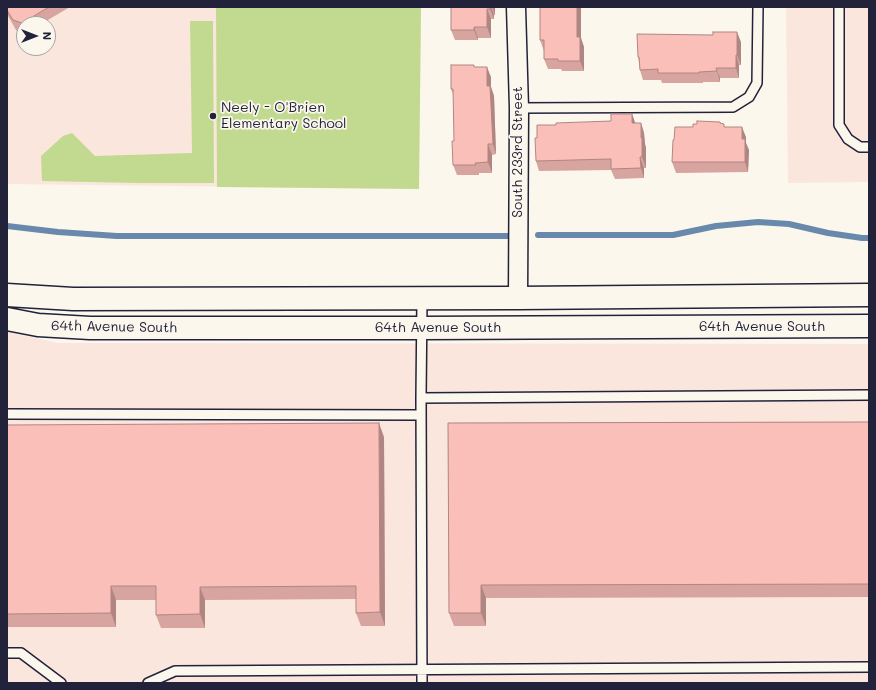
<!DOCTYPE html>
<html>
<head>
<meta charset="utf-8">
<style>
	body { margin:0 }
	#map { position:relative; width:876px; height:690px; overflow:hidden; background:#fbf7ec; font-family:Mali,sans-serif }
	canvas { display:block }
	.frame { position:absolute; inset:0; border:8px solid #22223b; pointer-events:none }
	.north { position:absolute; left:16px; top:16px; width:40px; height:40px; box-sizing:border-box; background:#fbf7ec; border:1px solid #a4a2a5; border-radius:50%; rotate:90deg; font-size:11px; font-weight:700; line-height:16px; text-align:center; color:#22223b }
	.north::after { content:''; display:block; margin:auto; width:14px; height:18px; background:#22223b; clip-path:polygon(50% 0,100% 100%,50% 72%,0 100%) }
</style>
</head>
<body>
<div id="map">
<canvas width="876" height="690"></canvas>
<div class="frame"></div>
<div class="north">N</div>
</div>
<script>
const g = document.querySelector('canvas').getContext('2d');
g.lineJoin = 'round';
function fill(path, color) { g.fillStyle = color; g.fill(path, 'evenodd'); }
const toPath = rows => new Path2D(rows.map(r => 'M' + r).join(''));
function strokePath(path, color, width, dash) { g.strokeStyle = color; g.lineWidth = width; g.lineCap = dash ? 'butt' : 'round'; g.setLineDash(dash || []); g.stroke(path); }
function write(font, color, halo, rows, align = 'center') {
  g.font = font + ' Mali,sans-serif'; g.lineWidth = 3.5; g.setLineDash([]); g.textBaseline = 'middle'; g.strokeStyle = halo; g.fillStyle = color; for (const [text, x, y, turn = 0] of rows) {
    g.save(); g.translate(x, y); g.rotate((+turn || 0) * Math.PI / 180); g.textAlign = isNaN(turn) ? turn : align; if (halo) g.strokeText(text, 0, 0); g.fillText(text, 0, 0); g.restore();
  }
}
const built = toPath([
	[7,7,421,7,419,189,7,184],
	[24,24,48,24,48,48,24,48],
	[786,7,869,7,869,182,788,183],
	[7,332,59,343,869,344,869,683,7,683]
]);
const green = toPath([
	[216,7,421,7,419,189,217,187],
	[190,21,213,21,214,183,137,183,42,181,41,156,63,136,72,133,95,156,192,153]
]);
const stream = toPath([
	[7,226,58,232,117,236,509,236],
	[538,235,673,235,716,226,758,222,789,224,828,233,862,238,869,238]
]);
const service = toPath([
	[839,7,839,125,848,139,860,147,869,147],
	[519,108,733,107,749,97,757,83,758,7],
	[421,398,869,395],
	[7,414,421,415],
	[7,653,21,653,61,683],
	[148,683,175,671,869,667],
	[422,683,421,398,422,298]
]);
const minor = toPath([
	[516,7,519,108,518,298]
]);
const tertiary = toPath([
	[7,295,73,299,518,298,869,295],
	[7,319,38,325,90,328,422,328,869,326]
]);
const wall = toPath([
	[7,7,70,7,41,24,24,24,24,33,16,30,7,14],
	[451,7,495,7,495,15,494,15,494,19,491,19,491,38,478,38,478,40,455,40,451,30],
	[581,7,581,38,584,47,584,71,562,71,561,69,548,69,544,59,544,51,540,40],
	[741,42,741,65,739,65,739,78,720,78,720,82,703,82,703,83,662,83,661,80,643,80,640,70,639,62,638,57],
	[474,65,474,67,491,77,491,87,494,96,496,154,492,155,492,173,479,173,479,175,457,175,453,165,454,141,454,96,451,89],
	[632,114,635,123,641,123,644,133,645,144,646,148,646,168,644,168,644,178,615,179,611,170,539,171,536,161,537,138,556,125,611,121],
	[720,122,721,124,725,127,746,137,746,143,749,150,748,172,676,173,672,162,674,140,693,127],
	[869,422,869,597,486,598,486,626,454,626,449,613,448,423],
	[7,425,384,437,385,626,361,626,356,613,356,599,205,600,205,628,161,628,156,615,156,600,116,600,116,627,7,627]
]);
const shadedWall = toPath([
	[490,7,491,7,494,15,494,19,490,9],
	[492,7,495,7,495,15],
	[577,7,581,7,581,38,584,47,584,71,580,61,577,37],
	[487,9,491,19,491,38,487,27],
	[474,27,478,38,478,40,474,30],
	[737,32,741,42,741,65,737,55],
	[736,55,739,65,739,78,736,68],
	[487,67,491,77,491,87,494,96,496,154,493,144,487,86],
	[716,68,720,78,720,82,717,71],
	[632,114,636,125,632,123],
	[641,123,644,133,645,144,646,148,646,168,642,157],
	[742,127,746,137,746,143,749,150,748,172,745,162,742,139],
	[488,144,492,155,492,173,488,162],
	[640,157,644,168,644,178,641,168],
	[379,423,384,437,385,626,380,612],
	[481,585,486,598,486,626,481,613],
	[111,586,116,600,116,627,111,613],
	[200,587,205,600,205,628,200,614]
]);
const building = toPath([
	[7,7,49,7,22,23,13,20,7,10,7,7],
	[451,7,490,7,490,9,487,9,487,27,474,27,474,30,451,30,451,7],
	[540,7,577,7,577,37,580,37,580,61,558,61,558,59,544,59,544,40,540,40,540,7],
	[713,32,737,32,737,55,736,55,736,68,716,68,717,71,699,72,699,73,658,73,658,69,640,70,639,57,638,57,637,34,713,35,713,32],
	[451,65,474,65,474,67,487,67,487,86,490,86,493,144,488,144,488,162,475,163,476,165,453,165,452,141,454,141,453,89,451,89,451,65],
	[611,114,632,114,632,123,641,123,641,138,642,138,642,157,640,157,641,168,611,169,611,159,536,161,535,138,537,138,537,125,556,125,556,123,611,121,611,114],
	[697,121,720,122,720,123,724,124,724,127,742,127,742,139,745,139,745,162,672,162,673,140,674,140,675,127,693,127,693,124,697,124,697,121],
	[869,422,869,584,481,585,481,613,449,613,448,423,869,422],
	[379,423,380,612,356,613,356,586,200,587,200,614,156,615,156,586,111,586,111,613,7,614,7,425,379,423]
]);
const markers = [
	[213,116,4,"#22223b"]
];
const poiNames = [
	["Neely - O'Brien",221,108],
	["Elementary School",221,124]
];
const streetNames = [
	["South 233rd Street",518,152,-90],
	["64th Avenue South",114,327,1],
	["64th Avenue South",762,327],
	["64th Avenue South",438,328]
];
fill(built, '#fbe6dd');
fill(green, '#c2da90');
strokePath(stream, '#6889ab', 6);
strokePath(service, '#22223b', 12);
strokePath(minor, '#22223b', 21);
strokePath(tertiary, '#22223b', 25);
strokePath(service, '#fbf7ec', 9);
strokePath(minor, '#fbf7ec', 18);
strokePath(tertiary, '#fbf7ec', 22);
fill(wall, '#d8a49f');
fill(shadedWall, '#b08682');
fill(building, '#fbbfb9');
strokePath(building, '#b08682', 1);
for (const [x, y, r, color] of markers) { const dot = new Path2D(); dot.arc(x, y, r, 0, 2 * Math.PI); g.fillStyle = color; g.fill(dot); strokePath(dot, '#fbf7ec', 1.5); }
write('14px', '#22223b', '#fbf7ec', poiNames, 'left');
write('14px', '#22223b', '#fbf7ec', streetNames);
</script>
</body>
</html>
